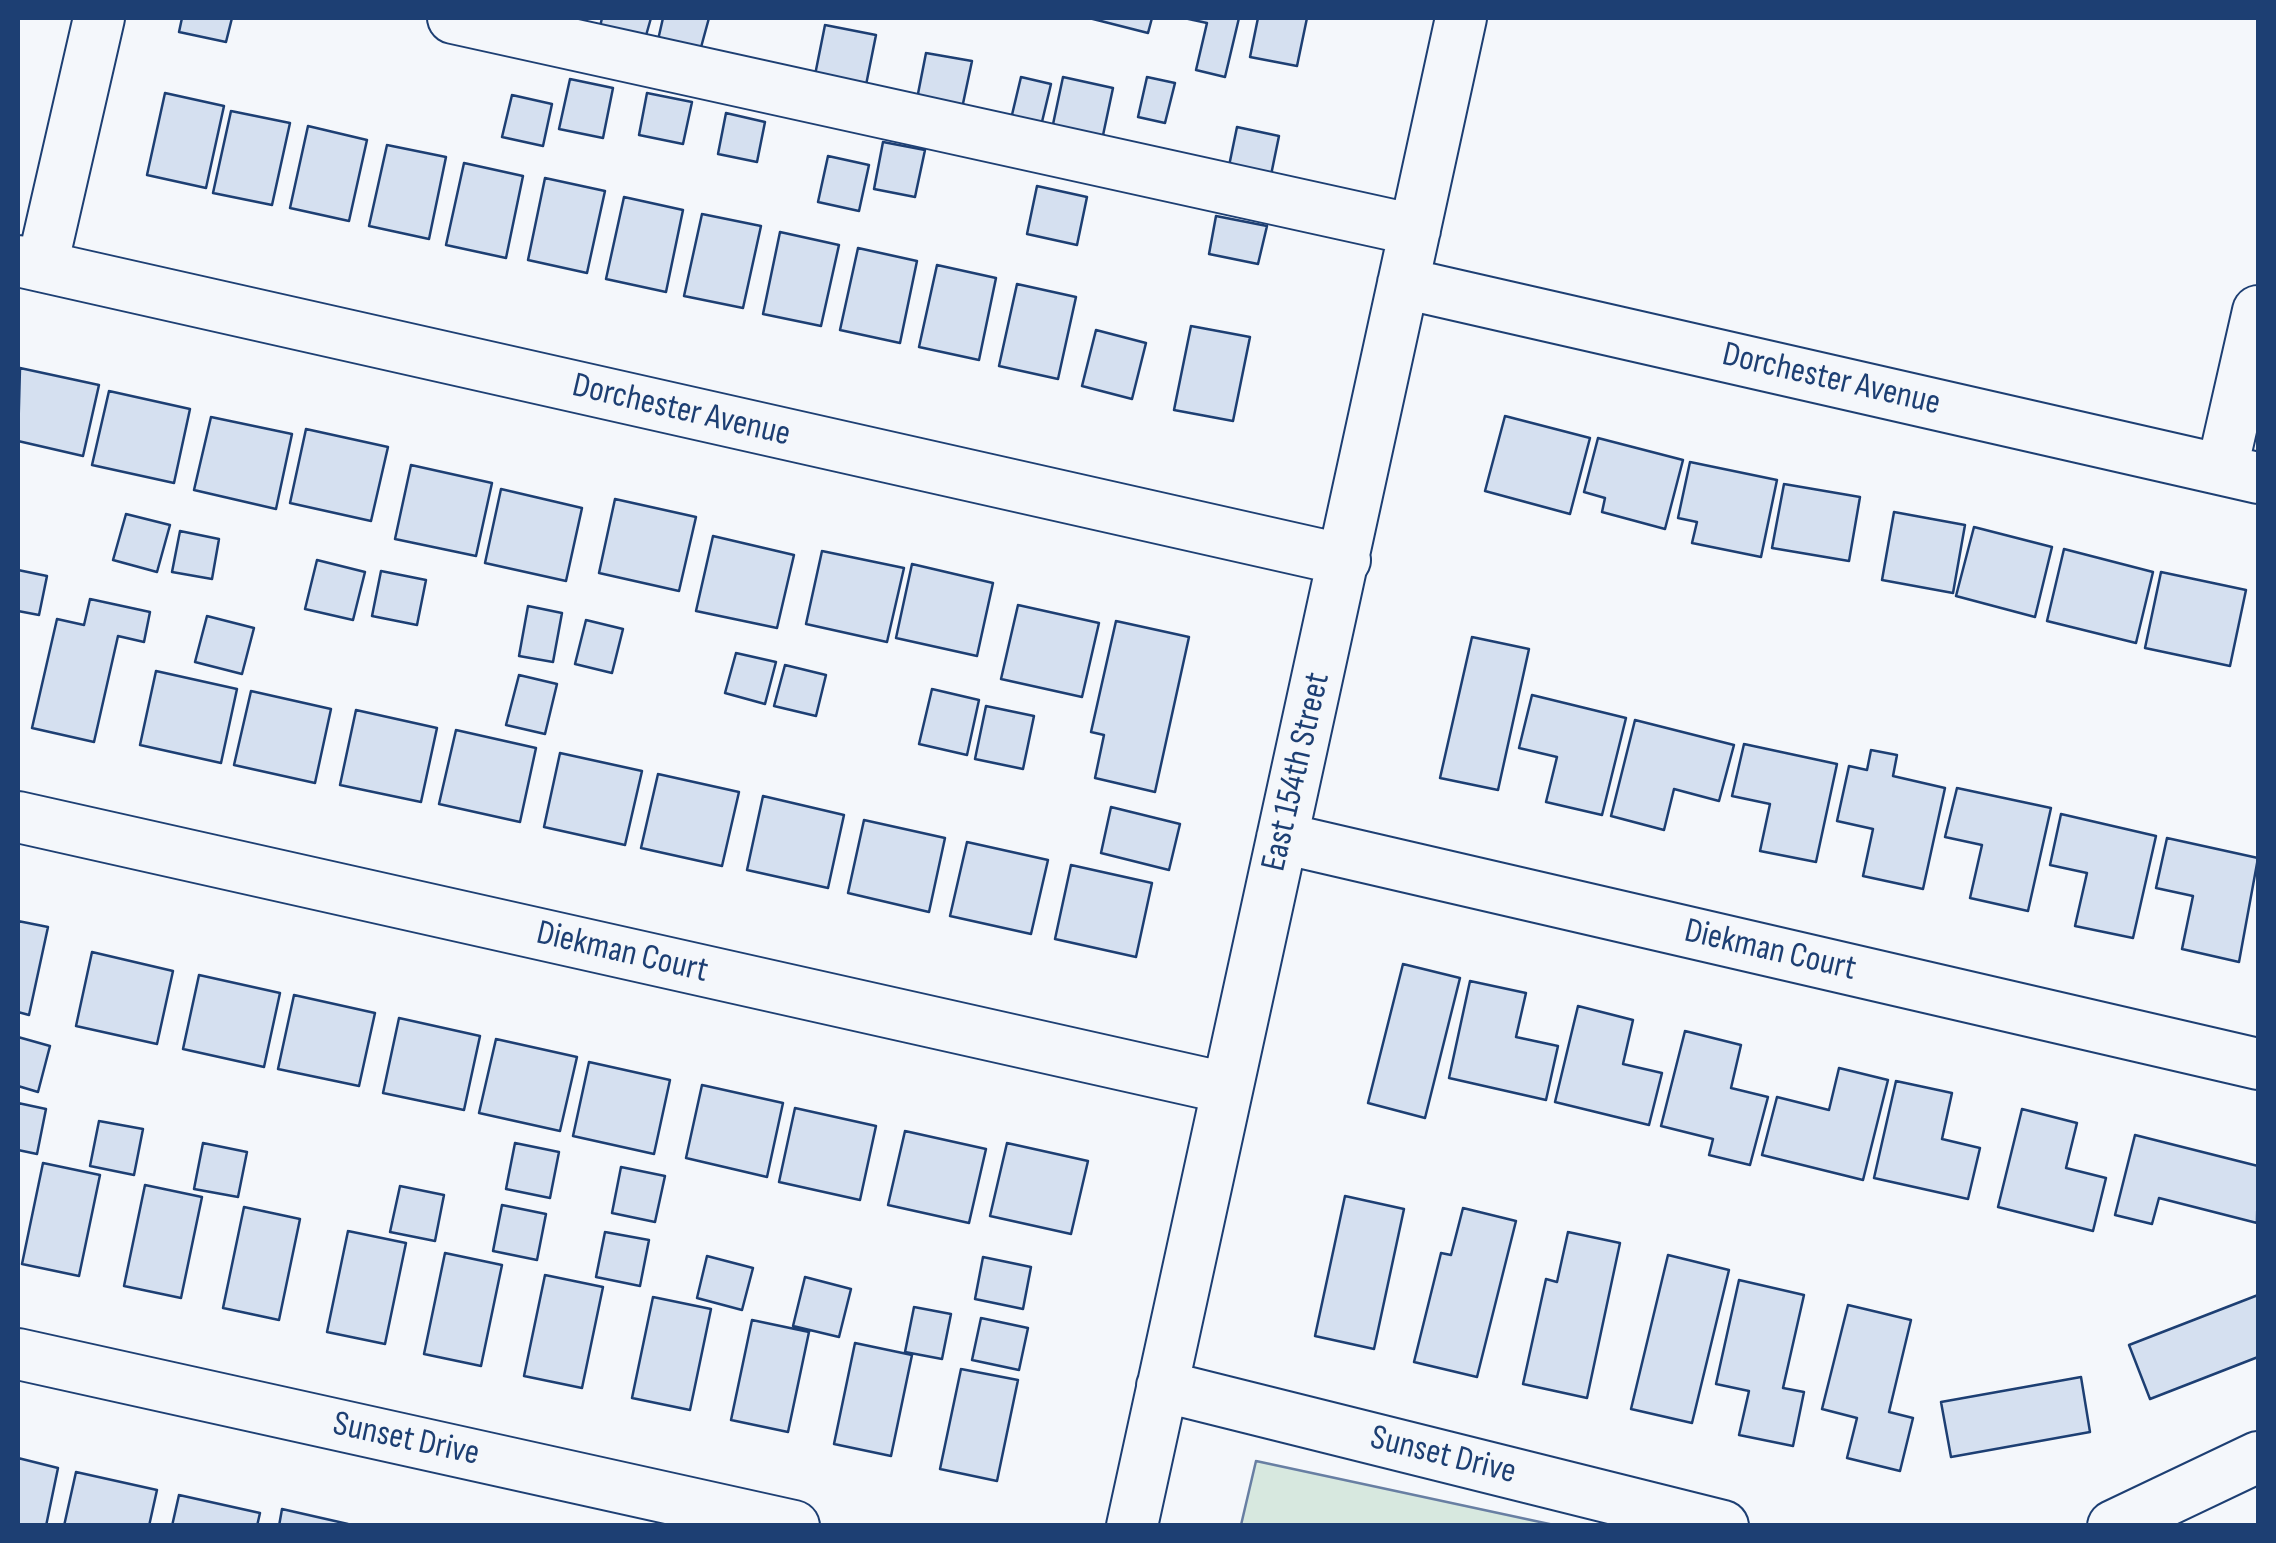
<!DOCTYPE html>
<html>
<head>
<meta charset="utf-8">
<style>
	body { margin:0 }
	#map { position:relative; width:2276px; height:1543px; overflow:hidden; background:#f4f7fb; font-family:"Sofia Sans Condensed",sans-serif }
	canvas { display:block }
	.frame { position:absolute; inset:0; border:20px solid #1d3f73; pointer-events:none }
</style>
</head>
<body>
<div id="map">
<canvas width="2276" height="1543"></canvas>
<div class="frame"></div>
</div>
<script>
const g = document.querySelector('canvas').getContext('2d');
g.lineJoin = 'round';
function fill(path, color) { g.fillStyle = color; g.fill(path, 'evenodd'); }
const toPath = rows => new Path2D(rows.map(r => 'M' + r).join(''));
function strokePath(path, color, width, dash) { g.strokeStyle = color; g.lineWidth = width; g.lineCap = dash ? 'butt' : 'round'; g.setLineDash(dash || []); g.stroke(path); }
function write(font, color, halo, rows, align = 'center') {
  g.font = font + ' "Sofia Sans Condensed",sans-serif'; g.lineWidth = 8; g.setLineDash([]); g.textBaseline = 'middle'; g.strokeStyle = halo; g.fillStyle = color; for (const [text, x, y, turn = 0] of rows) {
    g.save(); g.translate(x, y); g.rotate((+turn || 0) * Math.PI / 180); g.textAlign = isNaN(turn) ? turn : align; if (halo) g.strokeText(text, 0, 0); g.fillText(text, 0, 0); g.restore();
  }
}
const green = toPath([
	[1256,1461,1554,1525,1241,1525,1256,1461]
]);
const building = toPath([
	[182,18,232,18,226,42,179,32,182,18],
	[602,18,651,18,645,39,600,27,602,18],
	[663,18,709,18,700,51,658,40,663,18],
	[1089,18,1152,18,1148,33,1089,18],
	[1184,18,1239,18,1225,77,1196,70,1207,23,1184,18],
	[1258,18,1307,18,1297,66,1250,57,1258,18],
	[825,25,876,35,865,90,814,80,825,25],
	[926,53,972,61,961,113,916,104,926,53],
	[1021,77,1051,84,1041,126,1011,119,1021,77],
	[1063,77,1113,88,1102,140,1052,129,1063,77],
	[1147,77,1175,83,1165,123,1138,117,1147,77],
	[570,79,613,88,603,138,559,129,570,79],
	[165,93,224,106,206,188,147,175,165,93],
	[647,93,692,102,683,144,639,135,647,93],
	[512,95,552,104,543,146,502,137,512,95],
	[231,111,290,123,272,205,213,193,231,111],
	[726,113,765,122,757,162,718,154,726,113],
	[308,126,367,140,349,221,290,208,308,126],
	[1237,127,1279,136,1271,175,1229,166,1237,127],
	[883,142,925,150,915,197,874,189,883,142],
	[387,145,446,157,429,239,369,226,387,145],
	[828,156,869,165,859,211,818,202,828,156],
	[464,163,523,176,506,258,446,245,464,163],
	[545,178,605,191,587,273,528,260,545,178],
	[1037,186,1087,197,1077,245,1027,234,1037,186],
	[624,197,683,210,666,292,606,279,624,197],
	[702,214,761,226,743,308,684,296,702,214],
	[1216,216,1267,226,1258,264,1209,254,1216,216],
	[780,232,839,245,821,326,763,314,780,232],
	[858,248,917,261,900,343,840,330,858,248],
	[937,265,996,278,979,360,919,347,937,265],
	[1017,284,1076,297,1058,379,999,366,1017,284],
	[1191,326,1250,337,1233,421,1174,410,1191,326],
	[1096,330,1146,343,1132,399,1082,386,1096,330],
	[20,368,99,385,83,456,18,441,20,368],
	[109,391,190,409,174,483,92,465,109,391],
	[1505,416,1590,438,1570,514,1485,491,1505,416],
	[211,417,292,434,276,509,194,490,211,417],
	[306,429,388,447,371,521,290,503,306,429],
	[1598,438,1683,460,1665,529,1602,512,1605,498,1584,492,1598,438],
	[1690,462,1777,480,1761,557,1692,543,1697,522,1678,518,1690,462],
	[411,465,492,483,476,556,395,539,411,465],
	[1784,484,1860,497,1849,561,1772,548,1784,484],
	[501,489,582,508,566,581,485,563,501,489],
	[615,499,696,517,679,591,599,573,615,499],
	[1894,512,1965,525,1953,593,1882,580,1894,512],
	[126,514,170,525,157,572,113,560,126,514],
	[1974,527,2052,547,2035,617,1956,596,1974,527],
	[180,531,219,539,212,579,172,572,180,531],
	[713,536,794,555,777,628,696,611,713,536],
	[2064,549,2153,572,2136,643,2047,621,2064,549],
	[822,551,904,568,887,642,806,624,822,551],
	[317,560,365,572,353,620,305,609,317,560],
	[912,564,993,583,977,656,896,638,912,564],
	[18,570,47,576,39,615,18,611,18,570],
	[381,571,426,580,417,625,372,616,381,571],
	[2161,572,2246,590,2230,666,2145,648,2161,572],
	[90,599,150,612,144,642,118,636,94,742,32,728,57,619,84,625,90,599],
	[1018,605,1099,623,1082,697,1001,679,1018,605],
	[528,606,562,613,553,662,519,656,528,606],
	[207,616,254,628,242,674,195,662,207,616],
	[586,620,623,629,612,673,575,664,586,620],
	[1116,621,1189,637,1155,792,1095,778,1104,735,1091,732,1116,621],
	[1472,637,1529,649,1498,790,1440,778,1472,637],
	[736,653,776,662,765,704,725,693,736,653],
	[785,665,826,675,816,716,774,706,785,665],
	[156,671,237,689,221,763,140,745,156,671],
	[519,675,557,684,545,734,506,725,519,675],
	[932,689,979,700,967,755,919,744,932,689],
	[251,691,331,709,315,783,234,765,251,691],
	[1532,695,1626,718,1602,815,1546,802,1557,757,1519,748,1532,695],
	[986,706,1034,716,1023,769,975,759,986,706],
	[356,710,437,728,421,802,340,785,356,710],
	[1635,720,1734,745,1719,801,1674,789,1664,830,1611,816,1635,720],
	[456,730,536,748,520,822,439,804,456,730],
	[1744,744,1837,764,1816,862,1760,851,1770,804,1732,796,1744,744],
	[1871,750,1897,755,1893,776,1945,788,1923,889,1863,876,1873,829,1837,821,1849,766,1867,770,1871,750],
	[560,753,642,771,625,845,544,827,560,753],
	[658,774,739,792,722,866,641,848,658,774],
	[1957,788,2051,808,2028,911,1970,898,1982,845,1945,837,1957,788],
	[763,796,844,815,828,888,747,870,763,796],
	[1111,807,1180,824,1169,870,1101,853,1111,807],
	[2061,814,2156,836,2133,938,2075,926,2087,873,2050,865,2061,814],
	[864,820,945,838,929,912,848,893,864,820],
	[2167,838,2258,858,2239,962,2182,949,2193,896,2156,888,2167,838],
	[967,842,1048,860,1031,934,950,916,967,842],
	[1071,865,1152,883,1136,957,1055,939,1071,865],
	[18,921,48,927,29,1015,18,1012,18,921],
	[92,952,173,971,157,1044,76,1026,92,952],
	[1403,964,1460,978,1425,1118,1368,1103,1403,964],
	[199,975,280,993,264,1067,183,1049,199,975],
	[1470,981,1526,993,1516,1037,1558,1046,1546,1100,1449,1078,1470,981],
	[294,995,375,1013,359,1086,278,1069,294,995],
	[1578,1006,1633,1020,1623,1064,1662,1073,1649,1125,1555,1102,1578,1006],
	[399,1018,480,1036,464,1110,383,1093,399,1018],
	[1685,1031,1741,1045,1731,1088,1768,1097,1750,1165,1709,1155,1713,1139,1661,1126,1685,1031],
	[18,1037,50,1046,38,1092,18,1086,18,1037],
	[496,1039,577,1057,560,1131,479,1113,496,1039],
	[589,1062,670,1080,654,1154,573,1136,589,1062],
	[1839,1068,1888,1080,1863,1180,1762,1155,1777,1097,1829,1110,1839,1068],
	[1896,1081,1952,1093,1942,1139,1980,1148,1968,1199,1874,1178,1896,1081],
	[702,1085,783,1103,767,1177,686,1158,702,1085],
	[18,1103,46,1109,37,1154,18,1150,18,1103],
	[795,1108,876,1126,860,1200,779,1182,795,1108],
	[2022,1109,2077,1123,2066,1168,2106,1178,2093,1231,1998,1207,2022,1109],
	[99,1121,143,1129,134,1175,90,1166,99,1121],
	[905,1131,986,1149,969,1223,888,1205,905,1131],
	[2135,1135,2258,1166,2257,1223,2159,1198,2152,1224,2115,1215,2135,1135],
	[203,1143,247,1152,238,1197,194,1189,203,1143],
	[515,1143,559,1152,550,1198,506,1189,515,1143],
	[1007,1143,1088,1161,1071,1234,990,1216,1007,1143],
	[43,1163,100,1175,79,1276,22,1264,43,1163],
	[621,1167,665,1176,655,1222,612,1213,621,1167],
	[145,1185,202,1197,181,1298,124,1286,145,1185],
	[400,1186,444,1195,435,1241,390,1232,400,1186],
	[1345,1196,1404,1209,1374,1349,1315,1336,1345,1196],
	[502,1205,546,1214,537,1260,493,1251,502,1205],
	[244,1207,300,1219,279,1320,223,1308,244,1207],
	[1463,1208,1516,1221,1477,1377,1414,1362,1441,1253,1451,1255,1463,1208],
	[348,1231,406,1243,385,1344,327,1332,348,1231],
	[605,1232,649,1240,640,1286,596,1277,605,1232],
	[1568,1232,1620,1243,1587,1398,1523,1384,1546,1279,1557,1282,1568,1232],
	[445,1253,502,1265,481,1366,424,1354,445,1253],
	[1668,1255,1729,1270,1692,1423,1631,1409,1668,1255],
	[707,1256,753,1268,742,1310,697,1298,707,1256],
	[983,1257,1031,1267,1023,1309,975,1299,983,1257],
	[545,1275,603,1287,582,1388,524,1376,545,1275],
	[805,1277,851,1289,839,1337,793,1326,805,1277],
	[1739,1280,1804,1295,1783,1388,1804,1392,1793,1446,1739,1435,1749,1391,1716,1384,1739,1280],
	[2258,1295,2258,1357,2150,1399,2129,1345,2258,1295],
	[653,1297,711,1309,690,1410,632,1398,653,1297],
	[1848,1305,1911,1320,1889,1412,1913,1418,1900,1471,1847,1458,1857,1418,1822,1409,1848,1305],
	[914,1307,951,1314,942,1359,905,1352,914,1307],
	[981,1318,1028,1328,1019,1370,972,1360,981,1318],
	[752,1320,809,1332,788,1432,731,1420,752,1320],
	[855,1343,912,1355,891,1456,834,1444,855,1343],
	[961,1369,1018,1380,997,1481,940,1469,961,1369],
	[2081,1377,2090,1432,1951,1457,1941,1402,2081,1377],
	[18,1458,58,1468,46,1526,18,1526,18,1458],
	[76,1472,157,1490,149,1526,64,1526,76,1472],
	[179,1495,260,1513,257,1526,172,1526,179,1495],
	[282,1509,348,1524,347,1526,279,1526,282,1509]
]);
const minor = toPath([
	[453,18,1415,230],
	[18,261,1345,560],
	[42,266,99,18],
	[1403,283,2258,478],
	[2222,469,2258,311],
	[18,817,1226,1088],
	[1282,838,2258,1064],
	[18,1354,794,1526],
	[1162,1386,1723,1526],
	[1132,1526,1461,18],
	[2113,1526,2258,1457]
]);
const streetNames = [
	["Dorchester Avenue",1831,380,13],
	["Dorchester Avenue",681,411,13],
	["East 154th Street",1297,772,-77],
	["Diekman Court",1770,951,13],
	["Diekman Court",622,953,13],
	["Sunset Drive",406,1440,12],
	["Sunset Drive",1443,1456,14]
];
fill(green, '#d7e8df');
strokePath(green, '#687fa3', 2.5);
fill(building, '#d5e0f0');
strokePath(building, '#1d3f73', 2.5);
strokePath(minor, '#1d3f73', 54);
strokePath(minor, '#f4f7fb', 50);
write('35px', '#1d3f73', '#f4f7fb', streetNames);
</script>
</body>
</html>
